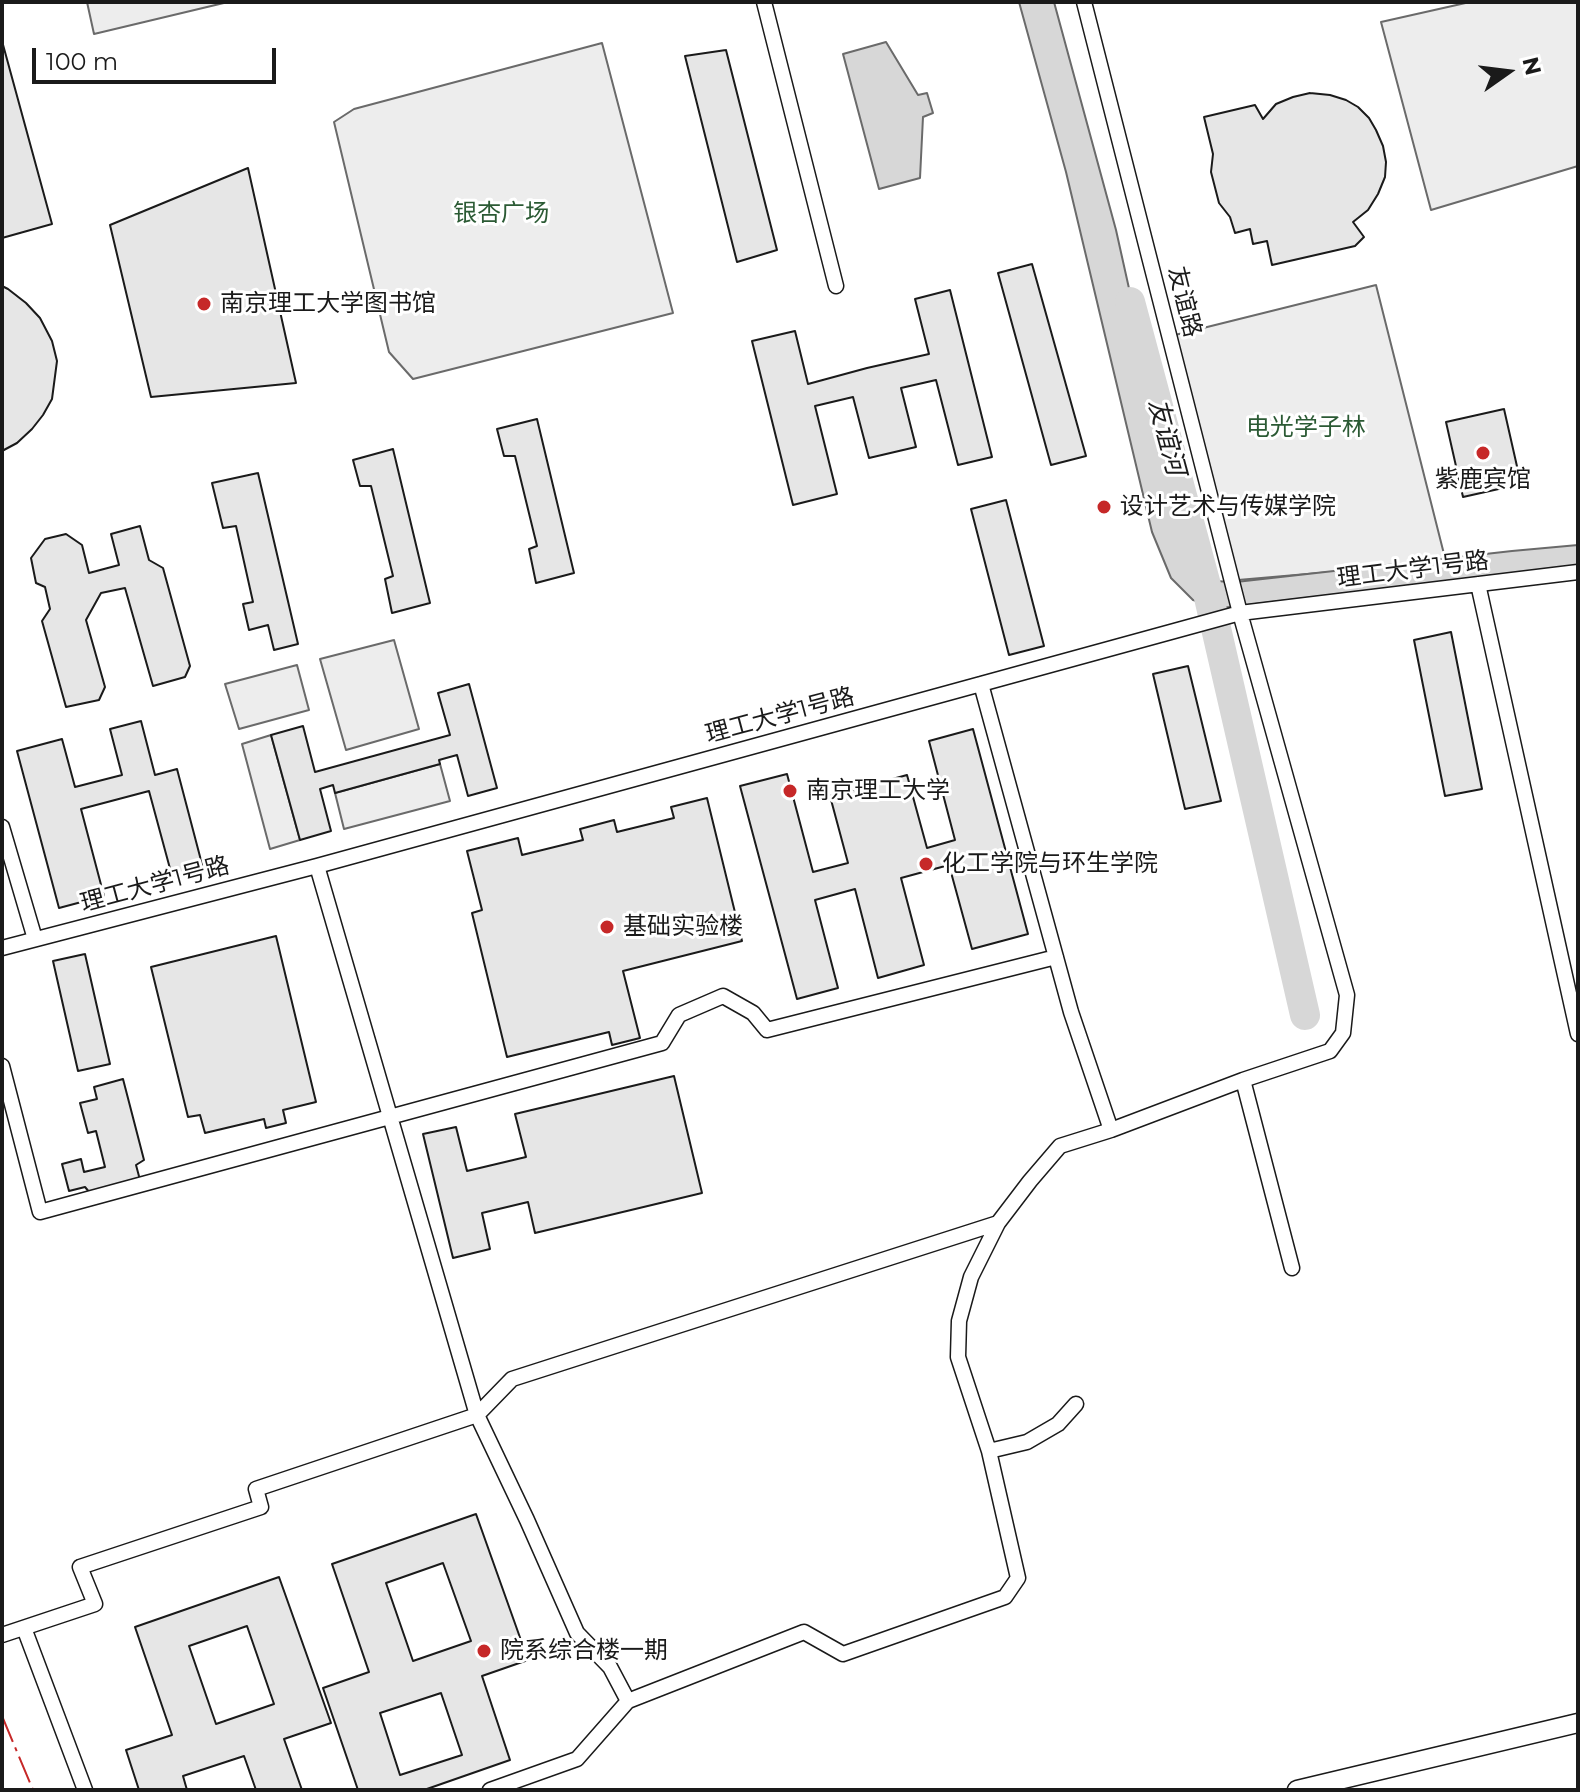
<!DOCTYPE html>
<html>
<head>
<meta charset="utf-8">
<style>
	body { margin:0 }
	#map { position:relative; width:1580px; height:1792px; overflow:hidden; background:#fff; font-family:Montserrat,sans-serif }
	canvas { display:block }
	.frame { position:absolute; inset:0; border:4px solid #1a1a1a; pointer-events:none }
	.north { position:absolute; left:1468px; top:32px; width:80px; height:80px; -webkit-text-stroke:6px #fff; paint-order:stroke; rotate:76deg; font-size:22px; font-weight:700; line-height:32px; text-align:center; color:#1a1a1a }
	.north::after { content:''; display:block; margin:auto; width:28px; height:36px; background:#1a1a1a; clip-path:polygon(50% 0,100% 100%,50% 72%,0 100%) }
	.scale { position:absolute; left:32px; top:48px; width:244px; height:36px; box-sizing:border-box; border:4px solid #1a1a1a; border-top:0; padding-left:10px; font-size:24px; line-height:28px; white-space:nowrap; color:#1a1a1a; -webkit-text-stroke:6px #fff; paint-order:stroke }
</style>
</head>
<body>
<div id="map">
<canvas width="1580" height="1792"></canvas>
<div class="frame"></div>
<div class="north">N</div>
<div class="scale">100 m</div>
</div>
<script>
const g = document.querySelector('canvas').getContext('2d');
g.lineJoin = 'round';
function fill(path, color) { g.fillStyle = color; g.fill(path, 'evenodd'); }
const toPath = rows => new Path2D(rows.map(r => 'M' + r).join(''));
function strokePath(path, color, width, dash) { g.strokeStyle = color; g.lineWidth = width; g.lineCap = dash ? 'butt' : 'round'; g.setLineDash(dash || []); g.stroke(path); }
function write(font, color, halo, rows, align = 'center') {
  g.font = font + ' Montserrat,"Noto Sans SC",sans-serif'; g.lineWidth = 6; g.setLineDash([]); g.textBaseline = 'middle'; g.strokeStyle = halo; g.fillStyle = color; for (const [text, x, y, turn = 0] of rows) {
    g.save(); g.translate(x, y); g.rotate((+turn || 0) * Math.PI / 180); g.textAlign = isNaN(turn) ? turn : align; if (halo) g.strokeText(text, 0, 0); g.fillText(text, 0, 0); g.restore();
  }
}
const green = toPath([
	[87,2,228,2,94,34,87,2],
	[1470,2,1578,2,1578,166,1431,210,1381,22,1470,2],
	[602,43,673,313,413,379,389,352,334,122,354,109,602,43],
	[1376,285,1446,562,1238,580,1175,335,1376,285],
	[394,640,419,729,346,750,320,659,394,640],
	[297,665,309,710,239,729,225,684,297,665],
	[271,735,300,840,270,849,242,744,271,735],
	[440,764,450,801,344,829,335,793,440,764]
]);
const water = toPath([
	[1019,2,1054,2,1116,230,1185,540,1203,575,1212,581,1236,582,1512,551,1578,545,1578,566,1221,608,1193,600,1171,578,1152,532,1066,172,1019,2],
	[886,42,918,95,927,93,933,113,923,117,920,178,879,189,843,54,886,42]
]);
const river = toPath([
	[1130,302,1207,589,1305,1015]
]);
const building = toPath([
	[2,41,52,224,2,238,2,41],
	[726,50,777,250,737,262,685,56,726,50],
	[1310,93,1330,95,1346,100,1358,107,1369,118,1376,130,1383,146,1386,162,1385,177,1378,194,1368,210,1353,222,1364,237,1355,246,1272,265,1267,241,1253,244,1250,229,1235,233,1230,217,1219,203,1211,172,1213,154,1204,117,1255,105,1263,119,1276,104,1293,97,1310,93],
	[248,168,296,383,151,397,110,225,248,168],
	[1032,264,1086,456,1051,465,998,273,1032,264],
	[2,286,8,289,26,303,40,318,52,341,57,361,52,399,43,415,32,429,17,443,2,451,2,286],
	[950,290,992,457,958,465,936,380,901,388,916,447,869,458,853,397,815,406,837,494,793,505,752,341,795,331,808,384,867,368,929,354,915,299,950,290],
	[1504,409,1521,484,1463,497,1446,422,1504,409],
	[537,419,574,573,536,583,529,549,537,546,515,456,504,456,497,429,537,419],
	[393,449,430,603,392,613,385,579,393,576,371,486,360,486,353,460,393,449],
	[258,473,298,644,274,650,268,625,249,630,243,604,253,602,236,526,223,528,212,483,258,473],
	[1006,500,1044,646,1009,655,971,509,1006,500],
	[140,526,149,560,163,568,190,666,185,677,153,686,125,588,101,593,86,620,105,687,99,700,66,707,42,621,50,609,45,587,36,583,31,558,45,539,66,534,82,545,89,573,119,565,111,534,140,526],
	[1451,632,1482,789,1445,796,1414,640,1451,632],
	[1188,666,1221,801,1185,809,1153,674,1188,666],
	[469,684,497,788,468,796,457,755,439,760,440,764,335,793,333,785,320,789,331,831,300,840,271,735,303,726,315,772,450,735,438,693,469,684],
	[141,721,155,775,177,769,203,868,172,876,149,791,81,809,104,896,59,908,17,751,62,739,75,787,122,775,110,729,141,721],
	[973,729,1028,934,972,949,949,865,901,878,924,965,878,978,855,889,815,900,838,988,797,999,740,786,787,774,813,872,848,863,830,796,907,775,927,848,955,840,929,741,973,729],
	[707,798,742,941,623,971,640,1038,612,1045,609,1032,507,1057,472,913,482,910,467,851,518,838,522,855,583,840,580,829,614,820,617,832,674,818,671,807,707,798],
	[276,936,316,1102,283,1110,286,1123,266,1128,264,1119,205,1133,200,1115,188,1117,151,967,276,936],
	[85,954,110,1064,78,1071,53,961,85,954],
	[674,1076,702,1193,535,1233,528,1202,482,1213,490,1249,453,1258,423,1134,456,1127,467,1171,526,1157,515,1114,674,1076],
	[123,1079,144,1160,136,1165,140,1180,90,1193,85,1187,69,1191,62,1164,81,1159,84,1172,105,1167,96,1131,88,1133,80,1103,97,1099,94,1087,123,1079],
	[476,1514,528,1660,482,1676,510,1760,424,1790,358,1790,323,1688,369,1672,332,1564,476,1514],
	[443,1563,471,1641,413,1661,386,1583,443,1563],
	[441,1693,462,1755,400,1775,380,1713,441,1693],
	[279,1577,331,1723,284,1739,302,1790,256,1790,244,1756,183,1776,187,1790,139,1790,126,1750,172,1735,135,1627,279,1577],
	[247,1626,274,1704,216,1724,189,1646,247,1626]
]);
const minor = toPath([
	[764,2,836,286],
	[1478,584,1578,1034],
	[981,684,1071,1012,1111,1130],
	[2,827,35,939],
	[2,948,317,866,1240,613,1578,572],
	[2,1066,40,1212,662,1043,679,1015,723,996,753,1013,767,1030,1056,957],
	[1243,1080,1292,1268],
	[989,1451,1027,1442,1058,1424,1076,1404],
	[24,1628,85,1790],
	[2,1635,95,1604,80,1567,261,1507,256,1489,477,1415,317,866],
	[628,1701,804,1632,843,1654,1005,1597,1018,1578,989,1451,958,1357,959,1321,971,1277,998,1223,1030,1181,1060,1146,1111,1130,1243,1080,1330,1051,1343,1033,1347,995,1240,613,1084,2],
	[490,1790,577,1759,628,1701,610,1667,577,1633,527,1520,477,1415,512,1379,998,1223]
]);
const tertiary = toPath([
	[1297,1790,1578,1723]
]);
const power = toPath([
	[2,1716,33,1790]
]);
const markers = [
	[204,304,8,"#c62828"],
	[1483,453,8,"#c62828"],
	[1104,507,8,"#c62828"],
	[790,791,8,"#c62828"],
	[926,864,8,"#c62828"],
	[607,927,8,"#c62828"],
	[484,1651,8,"#c62828"]
];
const parkNames = [
	["银杏广场",501,214],
	["电光学子林",1306,428]
];
const streetNames = [
	["友谊路",1184,302,76],
	["理工大学1号路",1413,570,-7],
	["理工大学1号路",780,716,-15],
	["理工大学1号路",155,885,-15]
];
const poiNames = [
	["南京理工大学图书馆",220,304],
	["紫鹿宾馆",1483,480,"center"],
	["设计艺术与传媒学院",1120,507],
	["南京理工大学",806,791],
	["化工学院与环生学院",942,864],
	["基础实验楼",623,927],
	["院系综合楼一期",500,1651]
];
const waterNames = [
	["友谊河",1166,437,75]
];
fill(green, '#ededed');
strokePath(green, '#6a6a6a', 2);
fill(water, '#d7d7d7');
strokePath(water, '#6a6a6a', 2);
strokePath(river, '#d7d7d7', 30);
fill(building, '#e6e6e6');
strokePath(building, '#1a1a1a', 2);
strokePath(minor, '#1a1a1a', 17);
strokePath(tertiary, '#1a1a1a', 21);
strokePath(minor, '#fff', 14);
strokePath(tertiary, '#fff', 18);
strokePath(power, '#c62828', 2, [28, 6, 4, 6]);
for (const [x, y, r, color] of markers) { const dot = new Path2D(); dot.arc(x, y, r, 0, 2 * Math.PI); g.fillStyle = color; g.fill(dot); strokePath(dot, '#fff', 3); }
write('24px', '#2b5a34', '#fff', parkNames);
write('24px', '#1a1a1a', '#fff', streetNames);
write('24px', '#1a1a1a', '#fff', poiNames, 'left');
write('italic 26px', '#1a1a1a', '#fff', waterNames);
</script>
</body>
</html>
